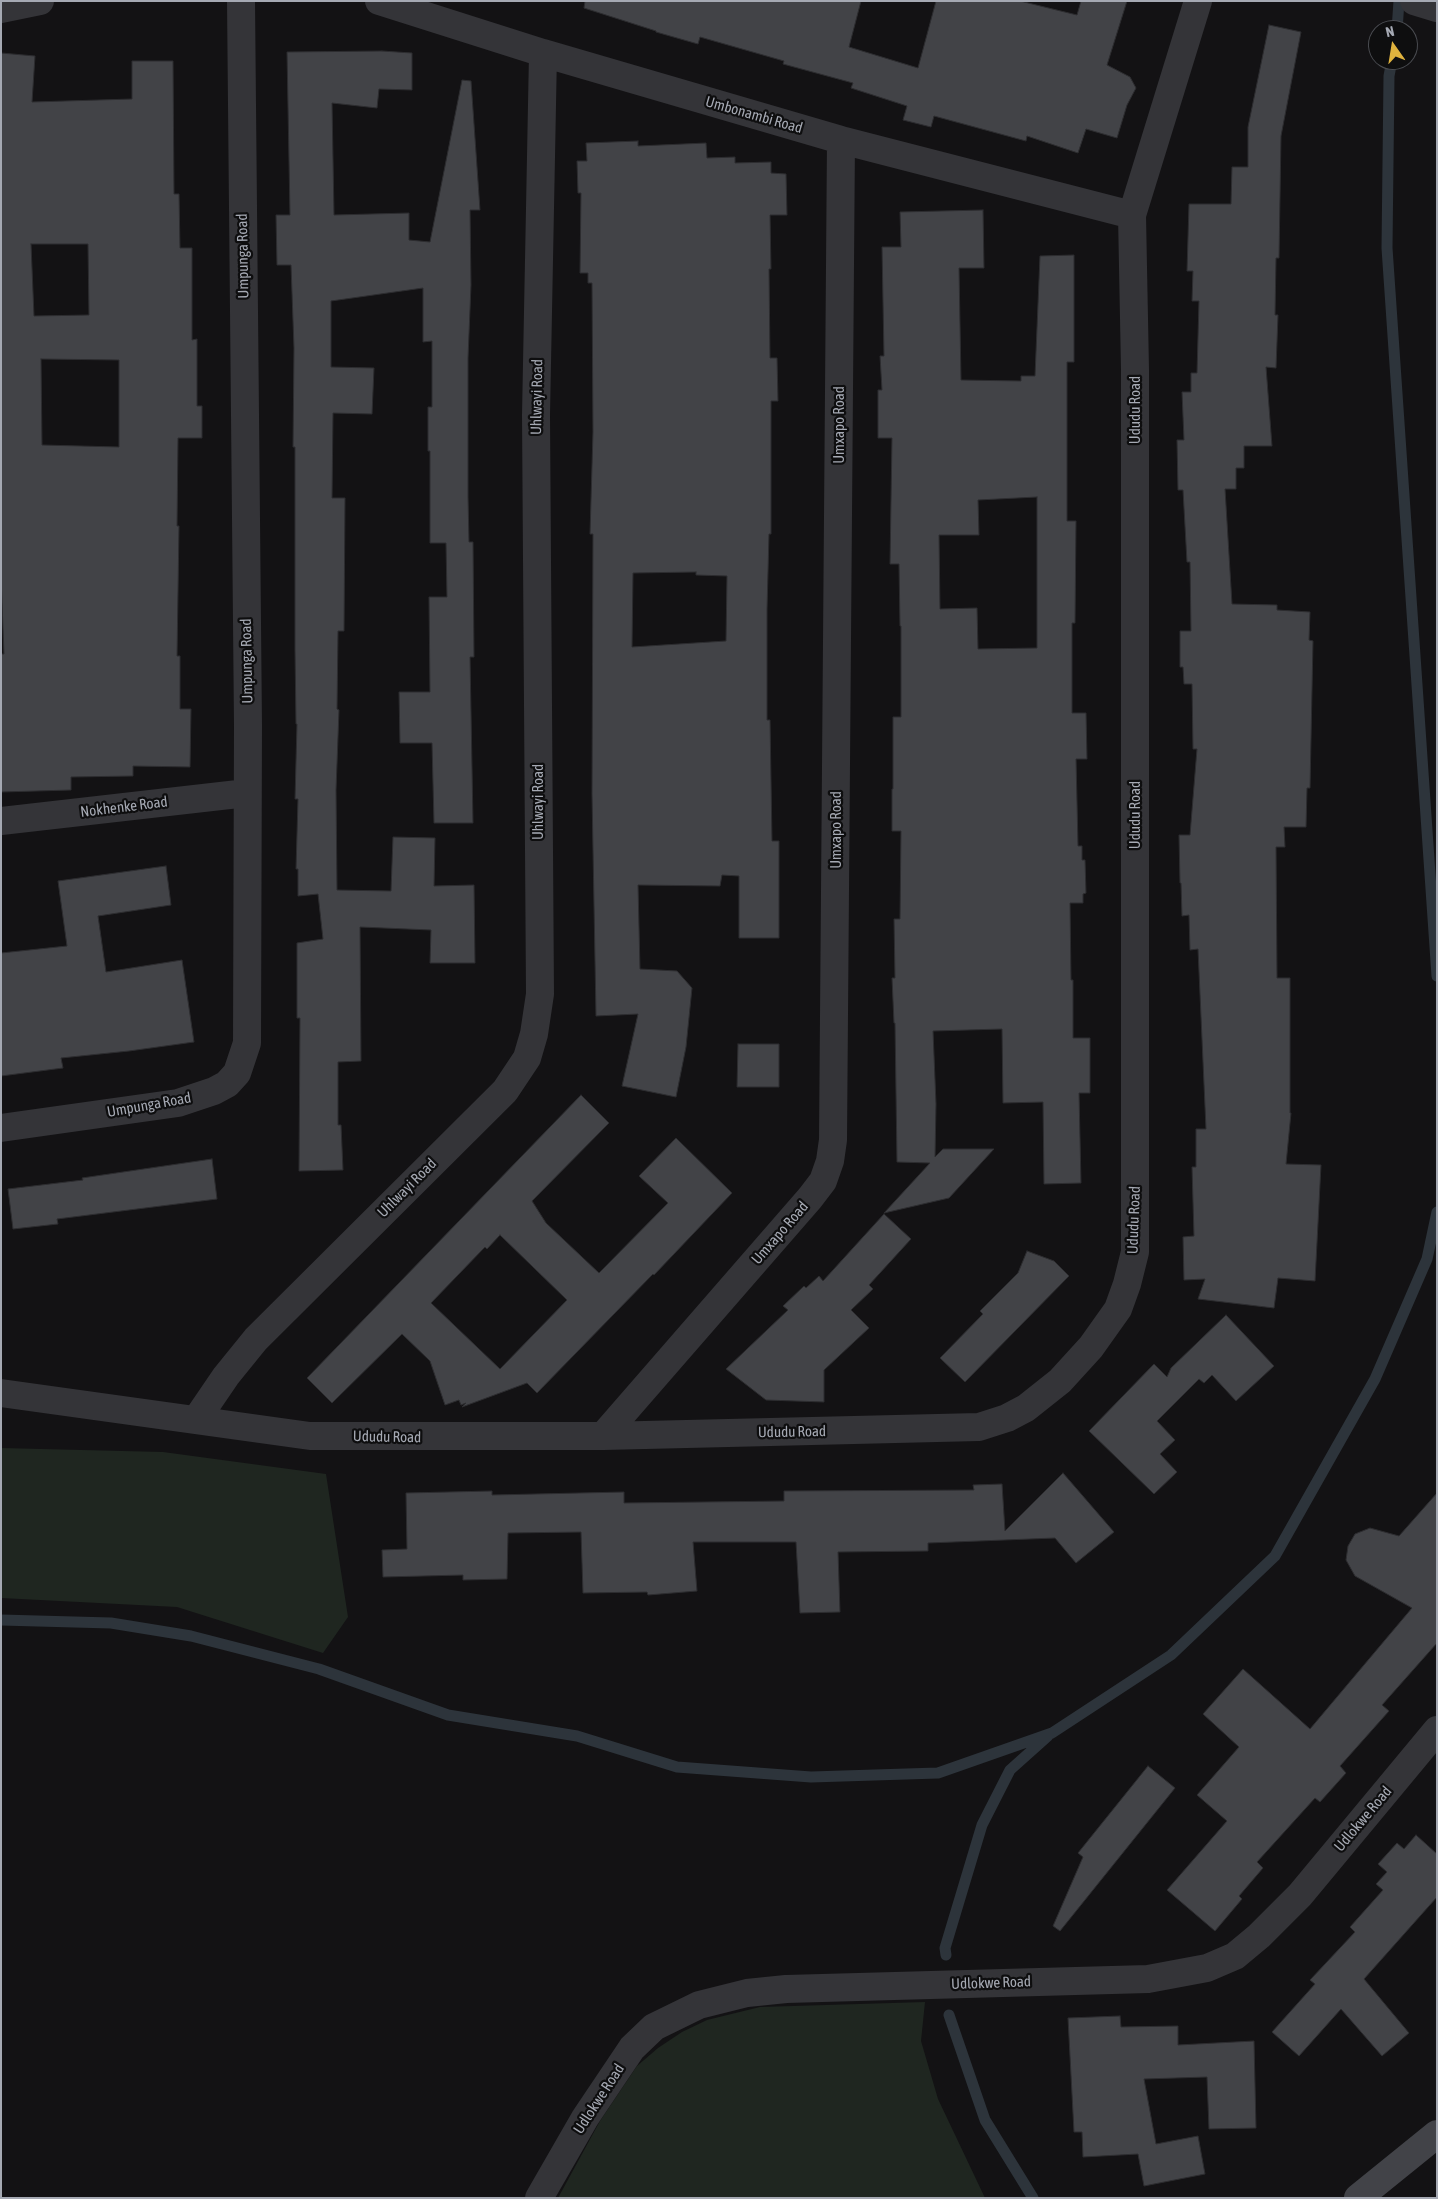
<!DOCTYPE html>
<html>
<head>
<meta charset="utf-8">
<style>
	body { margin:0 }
	#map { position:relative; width:1438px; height:2199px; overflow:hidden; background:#131214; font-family:"Asap Condensed",sans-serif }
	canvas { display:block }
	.frame { position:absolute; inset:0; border:2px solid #a5a9b3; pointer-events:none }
	.north { position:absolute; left:1368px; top:20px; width:50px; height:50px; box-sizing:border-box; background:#0e0e0f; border:1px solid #4a4c51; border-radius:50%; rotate:347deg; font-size:14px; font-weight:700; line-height:20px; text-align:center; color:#a5a9b3 }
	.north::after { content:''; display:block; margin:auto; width:18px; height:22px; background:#e0b33e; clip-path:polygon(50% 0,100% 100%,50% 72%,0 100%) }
</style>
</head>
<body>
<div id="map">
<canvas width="1438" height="2199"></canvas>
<div class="frame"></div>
<div class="north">N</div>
</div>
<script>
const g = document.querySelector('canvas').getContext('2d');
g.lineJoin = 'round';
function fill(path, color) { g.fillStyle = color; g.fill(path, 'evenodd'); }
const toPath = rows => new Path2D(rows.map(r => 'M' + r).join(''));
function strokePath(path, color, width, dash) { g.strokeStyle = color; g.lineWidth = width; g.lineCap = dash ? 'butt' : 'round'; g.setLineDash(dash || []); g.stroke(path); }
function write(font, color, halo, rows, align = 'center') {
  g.font = font + ' "Asap Condensed",sans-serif'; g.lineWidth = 4.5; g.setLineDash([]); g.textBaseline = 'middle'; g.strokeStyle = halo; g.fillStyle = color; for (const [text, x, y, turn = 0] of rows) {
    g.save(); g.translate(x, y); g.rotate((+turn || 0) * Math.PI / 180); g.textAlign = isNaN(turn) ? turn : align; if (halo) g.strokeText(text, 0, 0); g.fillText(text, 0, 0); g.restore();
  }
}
const green = toPath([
	[1,1448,163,1452,326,1474,348,1617,323,1653,177,1607,1,1598],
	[925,2002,921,2041,938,2099,985,2198,558,2198,600,2121,637,2066,658,2048,682,2032,707,2020,760,2007]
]);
const stream = toPath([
	[1397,30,1399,1],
	[1392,60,1389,76,1387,248,1437,976],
	[1,1620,111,1623,191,1636,319,1669,448,1715,577,1736,677,1767,811,1777,938,1773,1052,1733,1171,1655,1275,1556,1375,1379,1427,1259,1437,1212],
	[946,1955,945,1948,982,1825,1010,1770,1048,1736],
	[949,2015,985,2120,1033,2198]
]);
const building = toPath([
	[585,1,861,1,849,47,918,68,936,1,1020,1,1077,15,1081,1,1127,1,1107,65,1130,77,1136,88,1127,105,1117,138,1086,129,1078,153,1027,136,1026,141,934,116,931,127,903,120,907,106,851,88,853,83,783,64,784,61,700,37,698,44,656,32,656,31,584,8,585,1],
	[1269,25,1301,32,1281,136,1279,258,1276,258,1275,315,1278,315,1276,368,1266,367,1272,446,1244,446,1244,468,1236,468,1236,489,1225,489,1232,604,1277,605,1277,610,1310,612,1309,640,1313,641,1310,788,1307,788,1306,827,1284,827,1285,847,1276,847,1277,978,1290,978,1290,1113,1291,1113,1286,1164,1321,1165,1315,1281,1278,1278,1274,1308,1198,1299,1205,1279,1184,1280,1183,1237,1194,1236,1192,1167,1196,1167,1196,1129,1206,1129,1198,949,1190,950,1189,915,1182,916,1181,883,1180,883,1179,835,1190,835,1197,749,1193,749,1192,684,1184,684,1183,667,1180,667,1180,631,1191,631,1190,562,1187,562,1183,490,1178,490,1177,440,1184,440,1182,392,1191,392,1191,373,1197,373,1199,301,1192,301,1193,271,1187,271,1189,204,1231,204,1232,167,1248,167,1248,127,1269,25],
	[382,51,412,53,412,90,379,89,377,108,332,103,334,215,409,213,409,240,430,242,462,80,471,81,480,210,470,210,471,285,468,358,468,497,469,542,473,542,474,657,470,657,473,823,434,823,432,743,400,743,399,692,430,692,429,597,447,597,446,543,430,543,430,451,428,451,428,407,432,407,432,341,423,342,423,288,331,301,331,367,374,368,372,414,333,413,332,498,345,498,344,631,338,631,337,709,339,710,336,790,337,890,391,891,393,837,435,838,434,886,474,885,475,963,430,963,431,930,360,927,361,1061,338,1062,338,1125,341,1125,343,1170,299,1171,300,1018,297,1018,297,943,323,939,318,894,298,896,298,869,296,869,298,799,295,799,297,724,296,724,295,650,295,447,293,447,294,348,291,265,277,265,276,215,290,215,287,52,382,51],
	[1,53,35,56,32,102,132,99,132,61,173,61,174,194,179,194,180,248,192,248,192,340,197,339,197,406,202,406,202,438,178,438,177,526,179,526,177,656,180,656,180,709,191,709,190,767,133,766,133,776,71,777,71,790,1,792,1,654,4,654,1,577,1,53],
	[31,244,88,244,89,315,34,316,31,244],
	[41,359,119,360,119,447,42,445,41,359],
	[638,141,638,146,706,143,707,158,735,157,735,163,771,162,771,173,786,174,787,215,770,215,771,269,769,269,770,358,777,358,778,401,771,401,771,534,769,534,767,609,767,720,770,720,772,841,779,841,779,938,739,938,739,876,722,875,720,886,638,885,640,969,677,971,692,988,686,1047,676,1097,622,1086,638,1014,596,1016,592,794,593,534,590,534,593,432,592,283,588,283,588,273,580,273,581,193,578,193,577,161,587,161,586,143,638,141],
	[696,572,696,575,727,576,726,641,632,647,633,573,696,572],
	[983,210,984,268,959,268,961,380,1021,381,1021,376,1035,376,1040,256,1074,255,1074,362,1067,362,1067,521,1076,521,1075,623,1072,623,1072,713,1086,713,1087,759,1076,759,1078,846,1082,846,1082,860,1085,860,1086,893,1083,894,1083,903,1070,903,1071,980,1073,980,1073,1038,1090,1038,1090,1093,1079,1093,1081,1183,1044,1184,1043,1102,1003,1103,1002,1029,933,1031,936,1104,935,1157,943,1149,994,1149,949,1198,884,1213,930,1163,897,1162,895,1023,894,1023,892,978,895,978,894,919,900,919,901,831,892,831,892,789,893,789,893,717,901,717,901,626,900,626,899,564,890,564,892,438,878,438,878,390,882,390,880,356,884,356,882,247,901,247,900,212,983,210],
	[1037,497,1037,648,978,649,977,608,940,609,939,535,979,535,978,500,1037,497],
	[166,866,171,905,98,916,106,972,182,960,194,1042,129,1051,61,1058,63,1068,1,1076,1,953,67,946,58,881,166,866],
	[738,1044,779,1044,779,1087,737,1087,738,1044],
	[581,1095,609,1123,532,1201,546,1223,599,1273,668,1203,639,1176,676,1138,732,1193,654,1275,653,1274,537,1393,527,1383,462,1407,466,1403,461,1405,459,1400,445,1405,430,1361,402,1334,332,1403,307,1378,581,1095],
	[500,1235,567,1300,500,1369,431,1303,485,1247,487,1249,500,1235],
	[212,1159,217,1199,57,1219,58,1224,13,1229,8,1189,83,1180,82,1178,212,1159],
	[884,1214,911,1239,869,1285,873,1289,851,1310,869,1328,824,1370,824,1402,766,1400,726,1369,788,1310,783,1306,804,1286,806,1288,819,1276,823,1281,884,1214],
	[1027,1251,1054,1261,1069,1276,965,1382,940,1358,983,1314,980,1311,1018,1273,1027,1251],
	[1226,1315,1274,1366,1236,1401,1212,1375,1204,1383,1199,1379,1157,1421,1175,1440,1160,1454,1177,1472,1154,1494,1089,1431,1154,1364,1167,1377,1171,1368,1226,1315],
	[1063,1473,1114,1532,1076,1563,1055,1538,928,1543,928,1551,838,1552,840,1612,800,1613,796,1542,693,1542,697,1591,648,1595,647,1592,583,1593,581,1532,508,1533,507,1579,463,1580,463,1575,383,1577,382,1550,407,1549,406,1493,492,1491,492,1495,624,1492,624,1503,784,1501,784,1491,974,1490,973,1485,1002,1484,1005,1531,1063,1473],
	[1437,1493,1437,1643,1382,1705,1389,1711,1340,1766,1346,1773,1320,1802,1315,1798,1257,1862,1263,1868,1239,1896,1242,1899,1215,1931,1167,1890,1227,1821,1197,1795,1239,1747,1203,1714,1243,1669,1310,1729,1412,1608,1355,1576,1346,1560,1348,1546,1355,1534,1370,1528,1399,1536,1437,1493],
	[1148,1766,1175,1788,1060,1931,1053,1926,1083,1857,1078,1853,1148,1766],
	[1416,1835,1437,1854,1437,1897,1364,1979,1409,2033,1382,2056,1341,2009,1299,2056,1272,2032,1315,1984,1310,1980,1355,1932,1350,1927,1383,1890,1376,1884,1387,1872,1378,1864,1397,1843,1404,1849,1416,1835],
	[1120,2016,1121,2027,1178,2026,1178,2045,1254,2041,1256,2128,1209,2129,1207,2077,1144,2079,1156,2144,1198,2136,1205,2174,1144,2186,1138,2154,1083,2157,1082,2132,1074,2132,1068,2018,1120,2016]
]);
const street = toPath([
	[379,1,543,53,841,140,1132,215],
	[1414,1,1437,8],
	[1,9,40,1],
	[1,821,247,793],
	[1,1128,178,1103,214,1091,227,1084,237,1073,247,1043,248,725,241,1],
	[1,1393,310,1436,603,1436,979,1427,1007,1418,1026,1408,1060,1381,1091,1347,1118,1309,1127,1284,1135,1252,1135,370,1132,215,1198,1],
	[196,1420,226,1376,256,1339,505,1091,527,1058,534,1034,540,994,536,415,543,53],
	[603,1436,810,1198,823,1181,830,1161,833,1140,841,140],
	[539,2198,585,2118,632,2048,654,2027,699,2005,747,1993,786,1989,1148,1979,1207,1968,1235,1956,1259,1936,1300,1895,1437,1730]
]);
const secondary = toPath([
	[1358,2198,1437,2134]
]);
const streetNames = [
	["Umbonambi Road",754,115,16],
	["Umpunga Road",243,256,-91],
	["Uhlwayi Road",537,397,-89],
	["Ududu Road",1135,410,-90],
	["Umxapo Road",839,425,-90],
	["Umpunga Road",247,661,-91],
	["Uhlwayi Road",538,802,-90],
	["Nokhenke Road",124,807,-7],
	["Ududu Road",1135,815,-90],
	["Umxapo Road",836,830,-90],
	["Umpunga Road",149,1105,-10],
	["Uhlwayi Road",407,1188,-45],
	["Ududu Road",1134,1220,-88],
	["Umxapo Road",780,1233,-49],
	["Ududu Road",792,1432,-1],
	["Ududu Road",387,1437,1],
	["Udlokwe Road",1363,1819,-50],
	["Udlokwe Road",991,1983,-2],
	["Udlokwe Road",599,2099,-57]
];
fill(green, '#1f2620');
strokePath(stream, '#2d343b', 11);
fill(building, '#424347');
strokePath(building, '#2d2d30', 1);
strokePath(street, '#343438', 28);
strokePath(secondary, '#424348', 28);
write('15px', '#a5a9b3', '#0e0e0f', streetNames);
</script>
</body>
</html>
